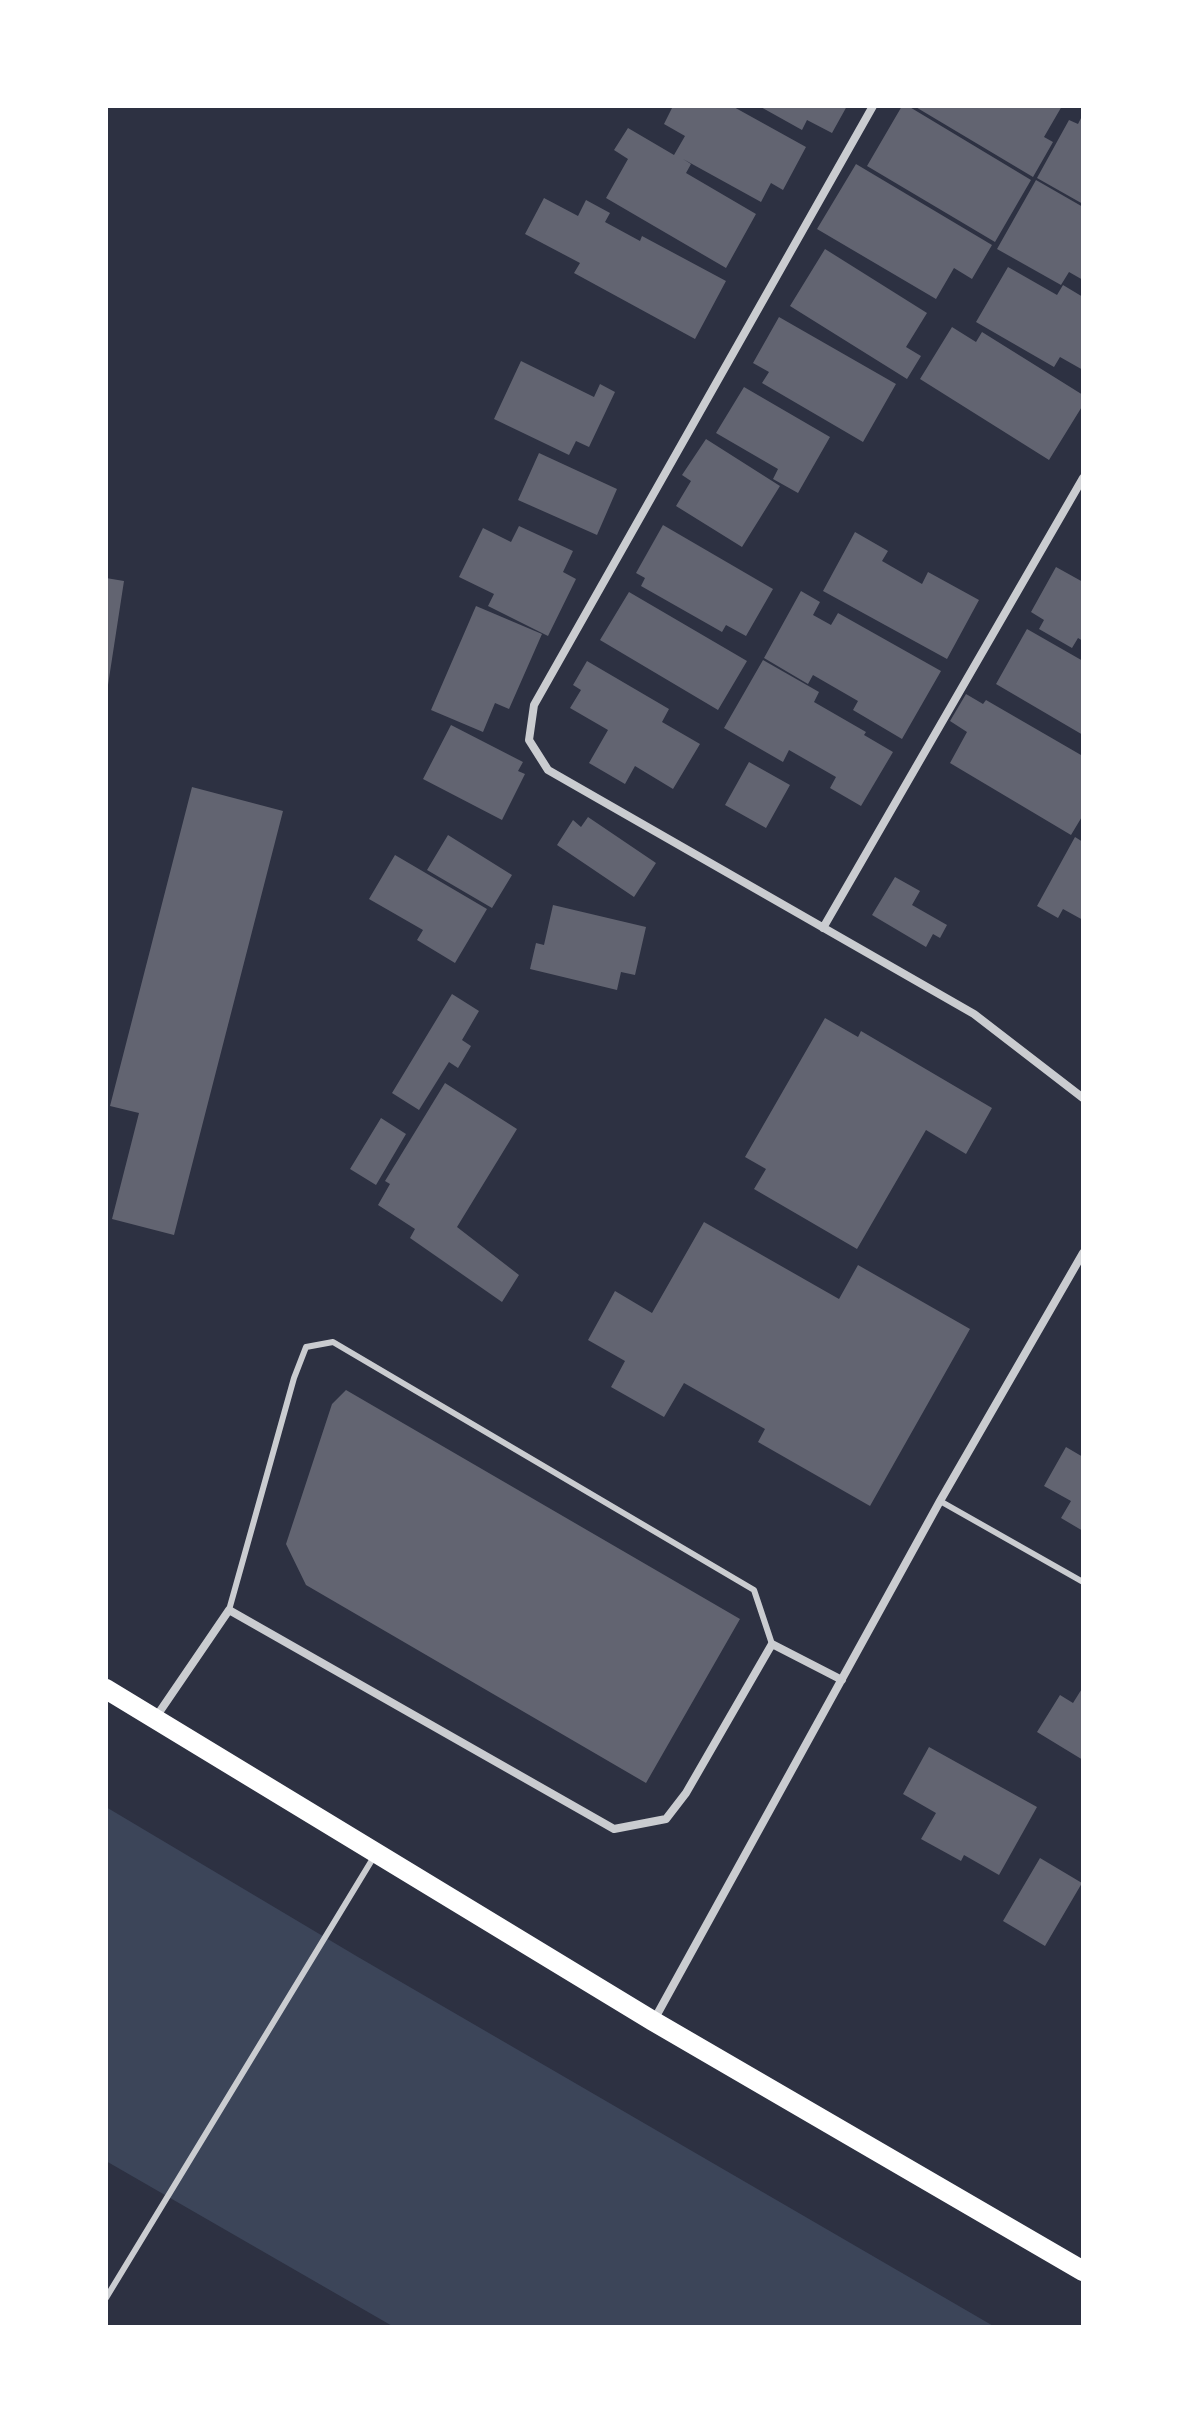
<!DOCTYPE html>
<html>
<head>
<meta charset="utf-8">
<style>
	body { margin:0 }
	#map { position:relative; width:1189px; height:2433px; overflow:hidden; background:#2d3142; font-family:Literata,serif }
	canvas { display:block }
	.frame { position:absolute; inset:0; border:108px solid #fff; pointer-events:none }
</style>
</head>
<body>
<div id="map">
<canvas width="1189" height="2433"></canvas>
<div class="frame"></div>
</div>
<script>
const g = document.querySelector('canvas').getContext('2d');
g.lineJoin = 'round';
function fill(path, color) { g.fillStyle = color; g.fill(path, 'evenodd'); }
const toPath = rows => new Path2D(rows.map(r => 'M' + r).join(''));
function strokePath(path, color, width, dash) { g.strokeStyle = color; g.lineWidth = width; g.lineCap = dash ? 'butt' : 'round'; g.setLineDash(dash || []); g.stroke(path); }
const green = toPath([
	[106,1807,358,1957,995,2327,394,2327,106,2161]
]);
const building = toPath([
	[673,106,732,106,806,147,783,190,771,183,761,202,683,159,691,164,686,173,756,214,726,268,606,198,628,159,614,150,628,128,674,155,685,136,664,124],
	[759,106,847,106,832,133,807,120,802,130],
	[902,106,908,106,1031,180,995,242,867,166],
	[914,106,1062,106,1044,137,1053,142,1033,177],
	[1083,114,1083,204,1037,178,1069,120,1078,124],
	[856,164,992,245,972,279,954,268,936,299,817,229],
	[1036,180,1083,207,1083,280,1069,272,1061,285,997,249],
	[544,198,578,216,586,200,610,213,605,222,640,241,642,236,726,281,695,339,574,273,580,263,525,234],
	[825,249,927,313,906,347,921,356,907,379,790,306],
	[1008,267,1057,295,1063,285,1083,297,1083,370,1060,357,1054,367,976,322],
	[779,317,896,384,863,442,762,383,769,372,753,363],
	[952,327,976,342,982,332,1083,395,1083,405,1049,460,920,379],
	[521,361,594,397,600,384,615,392,589,447,576,441,569,455,494,419],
	[744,387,830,437,798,493,773,479,778,469,716,433],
	[706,439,780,486,742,547,676,506,691,481,682,475],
	[539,453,617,489,597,535,518,500],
	[663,525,773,589,746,636,726,625,722,632,641,586,645,578,636,573],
	[519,526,573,551,563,572,576,579,548,636,488,606,494,594,459,577,483,528,511,542],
	[855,532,888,551,882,561,922,584,928,572,979,600,947,659,823,591],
	[1056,567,1083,582,1083,641,1078,638,1072,648,1039,629,1044,620,1031,612],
	[106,578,124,581,108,685,106,684],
	[801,591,820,602,813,615,831,625,838,613,941,671,902,739,853,710,858,701,813,675,808,684,764,658],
	[629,592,747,661,718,710,600,640],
	[476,606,542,634,509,709,495,703,483,732,431,710],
	[1027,629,1083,661,1083,735,996,684],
	[763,660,819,692,814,702,866,732,864,735,893,752,861,806,830,788,836,777,789,750,783,762,724,728],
	[587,661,669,709,662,722,700,744,673,789,635,766,625,784,589,763,608,730,570,708,581,690,573,685],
	[966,694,983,704,986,700,1081,755,1083,751,1083,815,1071,835,950,763,967,732,950,721],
	[451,725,523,762,518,771,525,774,502,820,423,779],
	[749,762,790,785,766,828,725,805],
	[192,787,283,811,174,1235,112,1219,139,1113,110,1106],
	[588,817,656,863,634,897,557,845,573,820,581,827],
	[448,835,512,875,492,908,427,870],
	[1075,837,1083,842,1083,920,1063,909,1058,918,1037,906],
	[395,855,487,909,455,963,417,940,423,930,369,899],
	[895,877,920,891,912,905,947,925,940,938,933,934,926,947,872,915],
	[553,905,646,927,635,975,621,972,617,990,530,969,536,943,544,945],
	[452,994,479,1011,462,1040,471,1046,458,1068,449,1062,419,1110,392,1093],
	[825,1018,858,1037,861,1031,992,1108,966,1154,926,1130,857,1249,754,1189,766,1169,745,1157],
	[445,1083,517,1129,457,1227,519,1275,502,1302,410,1238,415,1229,378,1205,390,1184,385,1181],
	[381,1118,406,1134,376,1185,350,1169],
	[704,1222,839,1299,858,1265,970,1329,870,1506,758,1442,765,1429,684,1383,664,1417,611,1387,625,1361,588,1340,615,1291,652,1313],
	[346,1390,740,1619,646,1783,306,1585,286,1544,332,1404],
	[1066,1447,1083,1457,1083,1531,1061,1518,1071,1501,1044,1486],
	[1083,1687,1083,1760,1037,1732,1060,1695,1073,1703],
	[929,1747,1037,1807,999,1875,964,1855,961,1861,921,1839,936,1813,903,1794],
	[1040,1858,1082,1883,1045,1946,1003,1921]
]);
const service = toPath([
	[940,1501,1083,1582],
	[229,1610,294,1378,306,1347,333,1342,754,1590,772,1644],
	[106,2298,375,1855]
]);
const minor = toPath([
	[873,106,534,705,529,740,548,770,974,1014,1083,1098],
	[823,928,1083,478],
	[156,1717,229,1610,614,1829,666,1819,686,1793,772,1644,842,1680],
	[654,2020,940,1501,1083,1253]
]);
const primary = toPath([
	[106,1689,653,2021,1083,2271]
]);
fill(green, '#3c4559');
fill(building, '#626471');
strokePath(service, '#caccd0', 6);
strokePath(minor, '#caccd0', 8);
strokePath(primary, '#fff', 20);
</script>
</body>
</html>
